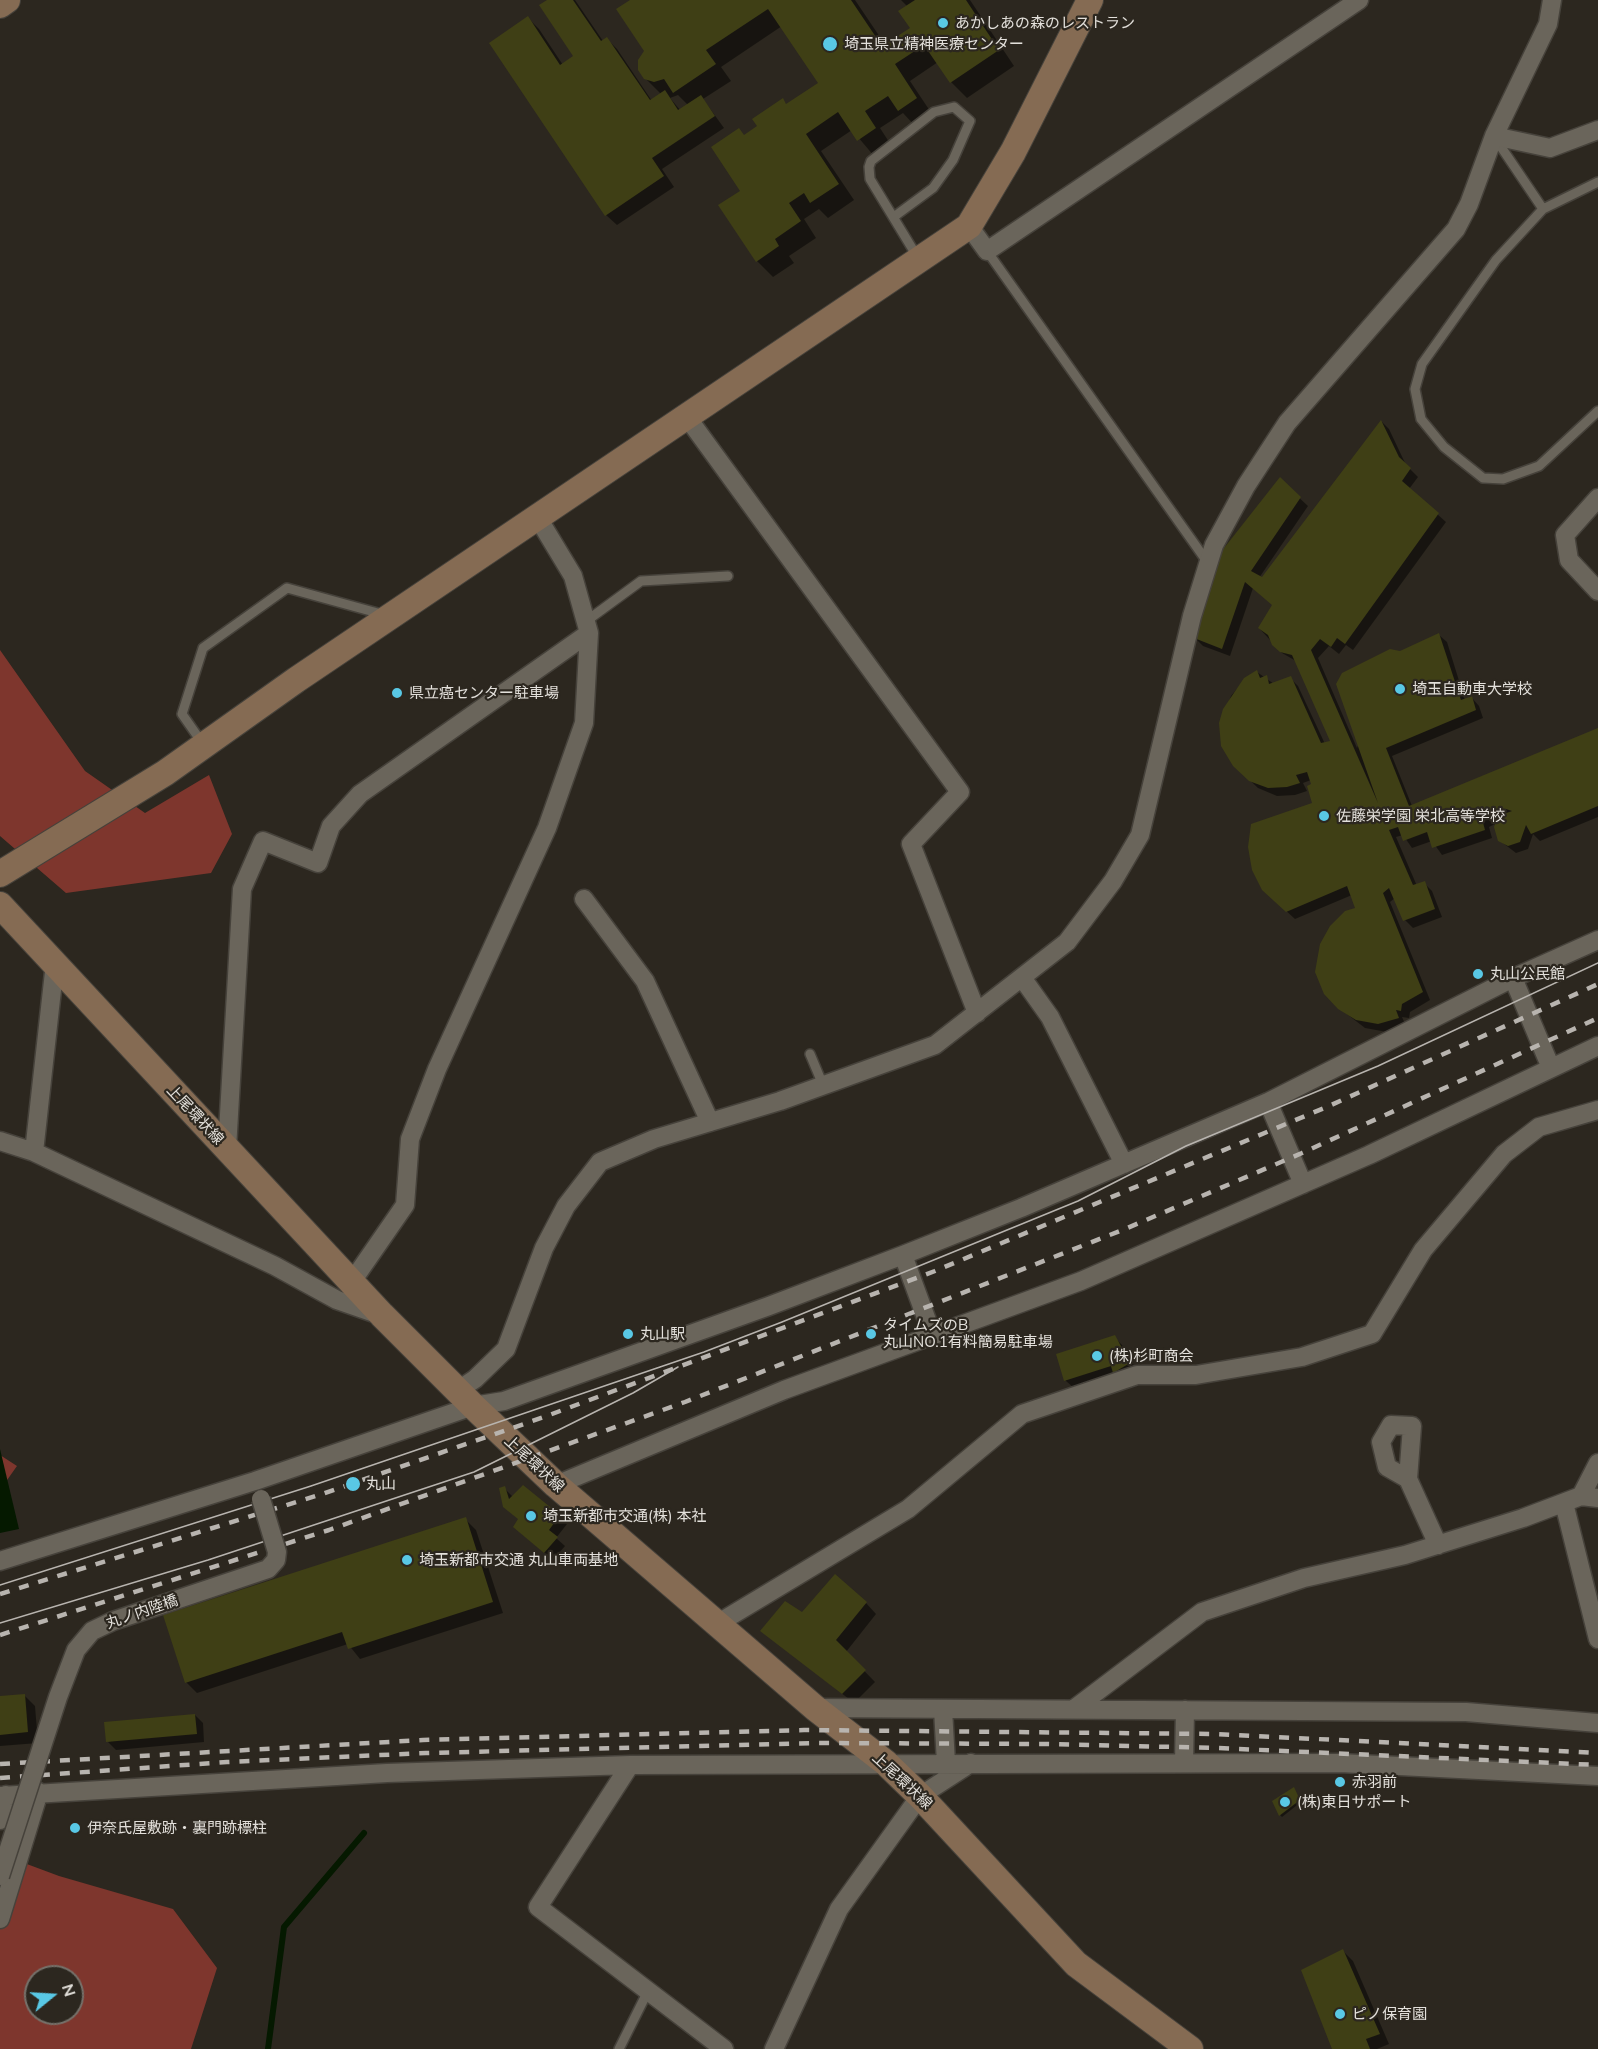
<!DOCTYPE html>
<html>
<head>
<meta charset="utf-8">
<style>
	body { margin:0 }
	#map { position:relative; width:1598px; height:2049px; overflow:hidden; background:#2c271f; font-family:Mulish,sans-serif }
	canvas { display:block }
	.north { position:absolute; left:24px; top:1965px; width:60px; height:60px; box-sizing:border-box; background:#2c271f; border:2px solid #75716a; border-radius:50%; rotate:72deg; font-size:16px; font-weight:700; line-height:24px; text-align:center; color:#e3e0db }
	.north::after { content:''; display:block; margin:auto; width:21px; height:27px; background:#59c8e5; clip-path:polygon(50% 0,100% 100%,50% 72%,0 100%) }
</style>
</head>
<body>
<div id="map">
<canvas width="1598" height="2049"></canvas>
<div class="north">N</div>
</div>
<script>
const g = document.querySelector('canvas').getContext('2d');
g.lineJoin = 'round';
function fill(path, color) { g.fillStyle = color; g.fill(path, 'evenodd'); }
const toPath = rows => new Path2D(rows.map(r => 'M' + r).join(''));
function strokePath(path, color, width, dash) { g.strokeStyle = color; g.lineWidth = width; g.lineCap = dash ? 'butt' : 'round'; g.setLineDash(dash || []); g.stroke(path); }
function write(font, color, halo, rows, align = 'center') {
  g.font = font + ' Mulish,"Noto Sans JP",sans-serif'; g.lineWidth = 4.5; g.setLineDash([]); g.textBaseline = 'middle'; g.strokeStyle = halo; g.fillStyle = color; for (const [text, x, y, turn = 0] of rows) {
    g.save(); g.translate(x, y); g.rotate((+turn || 0) * Math.PI / 180); g.textAlign = isNaN(turn) ? turn : align; if (halo) g.strokeText(text, 0, 0); g.fillText(text, 0, 0); g.restore();
  }
}
const forest = toPath([
	[0,650,85,771,145,813,209,775,232,834,211,873,66,893,0,836],
	[0,1455,17,1466,0,1490],
	[0,1854,59,1876,173,1909,217,1968,191,2049,0,2049],
	[36,1977,72,1977,72,2013,36,2013]
]);
const water = toPath([
	[0,1449,19,1529,0,1533]
]);
const shadow = toPath([
	[549,0,575,0,603,41,607,39,617,49,652,101,661,94,645,78,646,51,633,0,855,0,886,46,912,29,908,7,901,0,970,0,1014,66,967,98,951,82,938,62,910,81,932,114,915,126,903,113,880,128,891,145,874,156,852,130,821,151,854,200,828,218,819,209,804,219,816,238,789,256,794,263,773,277,757,261,742,192,745,136,759,127,782,100,787,105,820,83,782,26,721,67,731,81,703,99,724,128,662,169,674,187,617,225,606,215,528,18,539,29,563,65,575,56],
	[678,95,688,105,681,111,670,98],
	[1382,422,1389,429,1406,465,1418,477,1409,489,1446,522,1353,650,1346,645,1339,654,1329,646,1318,658,1357,748,1400,652,1439,635,1447,642,1465,700,1472,698,1479,706,1483,718,1392,756,1412,806,1598,729,1598,817,1540,841,1533,834,1528,849,1516,853,1499,840,1497,823,1489,827,1492,838,1442,855,1432,841,1412,848,1403,835,1396,837,1417,886,1424,883,1432,891,1442,917,1413,928,1405,920,1395,898,1390,902,1430,1000,1410,1012,1409,1018,1402,1017,1406,1026,1387,1032,1365,1028,1339,1008,1357,909,1352,895,1295,919,1272,898,1314,804,1311,780,1303,783,1307,791,1295,795,1277,796,1258,788,1234,765,1221,723,1231,696,1245,679,1257,672,1274,684,1290,678,1298,686,1325,744,1332,742,1296,661,1282,653,1259,628,1273,605,1253,588,1230,656,1203,646,1195,638,1280,480,1308,506,1259,578,1262,579],
	[1114,1337,1122,1345,1137,1371,1074,1388,1066,1381,1058,1355],
	[523,1487,567,1524,556,1538,565,1546,553,1560,522,1534,520,1520,513,1514,504,1488,513,1497],
	[465,1519,476,1530,503,1613,360,1659,348,1644,197,1693,186,1682],
	[866,1603,876,1614,846,1652,875,1682,854,1703,762,1631,802,1614],
	[24,1695,35,1706,38,1743,0,1746,0,1698],
	[195,1715,203,1723,204,1742,116,1750,108,1742],
	[1295,1791,1301,1802,1282,1817,1280,1815],
	[1343,1951,1353,1961,1389,2044,1377,2049,1334,2049]
]);
const stream = toPath([
	[268,2049,284,1927,364,1833]
]);
const building = toPath([
	[547,0,573,0,601,41,607,37,650,100,665,90,678,110,701,95,715,116,652,158,664,176,605,216,489,43,528,16,560,65,573,56,539,5],
	[630,0,851,0,882,46,910,28,898,11,915,0,966,0,999,50,950,83,924,45,895,64,917,98,898,111,888,96,865,111,876,128,857,141,838,112,806,134,839,184,810,203,804,193,789,203,801,221,775,239,779,246,756,262,718,205,740,191,711,147,739,128,744,135,757,126,752,119,783,98,786,104,818,83,768,9,706,50,716,64,673,93,664,79,654,82,644,79,638,70,638,60,644,51,616,9],
	[1381,420,1399,457,1411,468,1402,481,1439,513,1345,644,1337,638,1331,647,1320,639,1311,650,1378,803,1336,684,1342,673,1390,649,1400,651,1439,633,1461,700,1472,696,1476,710,1386,748,1409,806,1598,728,1598,806,1531,834,1526,825,1520,842,1508,846,1498,841,1494,827,1498,816,1512,811,1506,809,1482,819,1485,830,1432,848,1427,832,1403,841,1398,827,1389,830,1413,885,1425,881,1435,909,1403,921,1389,888,1383,893,1423,992,1402,1004,1401,1011,1396,1010,1399,1018,1378,1024,1356,1020,1338,1009,1324,994,1315,972,1320,944,1330,926,1345,911,1355,908,1347,886,1286,912,1262,890,1252,870,1248,847,1251,824,1312,803,1307,786,1311,784,1307,772,1296,775,1300,783,1287,787,1268,788,1249,781,1233,766,1221,746,1219,723,1223,709,1244,678,1257,670,1260,678,1267,675,1269,684,1291,676,1321,743,1330,741,1292,655,1280,652,1272,645,1268,635,1258,628,1272,605,1245,582,1222,649,1194,638,1217,557,1280,477,1301,497,1251,571,1262,577],
	[1115,1335,1130,1363,1113,1373,1111,1366,1064,1381,1056,1354],
	[523,1485,560,1515,549,1530,558,1537,544,1553,513,1527,518,1519,503,1507,499,1488,505,1486,509,1499],
	[466,1517,493,1602,348,1649,342,1632,185,1683,163,1615],
	[835,1574,867,1602,836,1640,866,1670,842,1694,760,1631,785,1601,802,1612],
	[25,1694,28,1732,0,1735,0,1696],
	[195,1714,197,1734,106,1742,104,1722],
	[1294,1787,1300,1800,1279,1816,1272,1801],
	[1343,1949,1380,2034,1366,2039,1370,2049,1332,2049,1301,1970]
]);
const lane = toPath([
	[1495,138,1543,209,1598,182],
	[1543,209,1496,260,1422,364,1415,389,1421,419,1444,447,1483,478,1503,479,1539,466,1598,411],
	[895,216,933,188,953,160,970,121,954,107,934,112,871,161,869,167,870,179,918,258],
	[987,251,1208,563],
	[585,622,641,581,728,576],
	[203,744,182,714,203,648,287,588,385,615],
	[810,1054,823,1085],
	[619,2049,648,1991]
]);
const street = toPath([
	[1494,136,1550,148,1598,130],
	[969,226,987,251,1359,0],
	[687,417,960,792,911,844,977,1013],
	[1598,498,1565,535,1569,560,1598,591],
	[584,899,645,981,710,1122],
	[1513,978,1551,1068],
	[1023,979,1050,1017,1124,1164],
	[1268,1102,1303,1184],
	[0,1141,34,1152,275,1266,337,1300,380,1315],
	[227,1149,242,889,263,841,318,863,331,826,360,794,589,633],
	[34,1152,55,963],
	[903,1255,932,1334],
	[351,1283,405,1205,410,1139,437,1069,547,828,584,723,589,633,573,576,538,518],
	[457,1391,475,1379,506,1349,544,1248,566,1206,600,1162,654,1139,780,1101,935,1045,1067,942,1113,881,1140,835,1192,616,1214,545,1246,486,1287,423,1456,229,1469,204,1494,136,1548,24,1552,0],
	[1408,1479,1412,1426,1391,1425,1381,1442,1387,1467,1408,1479,1438,1545],
	[556,1485,784,1390,1081,1281,1369,1155,1598,1046],
	[1581,1496,1598,1463],
	[1564,1503,1598,1639],
	[0,1561,255,1481,473,1406,504,1401,769,1306,903,1255,1021,1208,1268,1102,1513,978,1598,940],
	[717,1624,908,1509,1022,1414,1137,1375,1196,1375,1302,1357,1372,1334,1423,1250,1504,1154,1539,1127,1598,1110],
	[815,1708,1466,1712,1598,1723],
	[943,1709,946,1763],
	[1074,1709,1202,1612,1304,1578,1405,1555,1523,1518,1581,1496,1598,1498],
	[1184,1763,1185,1710],
	[630,1765,538,1907,724,2049],
	[0,1796,387,1773,630,1765,1340,1763,1598,1776],
	[0,1820,6,1795],
	[0,1919,39,1792],
	[774,2049,839,1909,920,1796,971,1763]
]);
const secondary = toPath([
	[0,5,7,0],
	[0,874,165,773,296,680,969,226,1013,152,1090,0],
	[0,905,382,1315,473,1406,556,1485,815,1708,886,1763,920,1796,1076,1964,1190,2049]
]);
const tram = toPath([
	[0,1585,311,1486,704,1352,782,1322,1078,1201,1186,1146,1378,1066,1598,963],
	[0,1623,208,1560,474,1472,633,1393,678,1367]
]);
const rail = toPath([
	[0,1594,322,1494,544,1417,935,1271,1329,1106,1598,984],
	[0,1635,329,1530,685,1402,1125,1229,1302,1153,1598,1018],
	[0,1764,423,1740,804,1730,1216,1734,1598,1753],
	[0,1778,227,1762,426,1753,815,1743,1047,1744,1217,1748,1598,1765]
]);
const streetBridge = toPath([
	[0,1876,58,1697,76,1650,92,1631,113,1621,268,1569,276,1560,277,1552,261,1499]
]);
const markers = [
	[943,23,6,"#59c8e5"],
	[830,44,8,"#59c8e5"],
	[1400,689,6,"#59c8e5"],
	[397,693,6,"#59c8e5"],
	[1324,816,6,"#59c8e5"],
	[1478,974,6,"#59c8e5"],
	[628,1334,6,"#59c8e5"],
	[871,1334,6,"#59c8e5"],
	[1097,1356,6,"#59c8e5"],
	[353,1484,8,"#59c8e5"],
	[531,1516,6,"#59c8e5"],
	[407,1560,6,"#59c8e5"],
	[1340,1782,6,"#59c8e5"],
	[1285,1802,6,"#59c8e5"],
	[75,1828,6,"#59c8e5"],
	[1340,2014,6,"#59c8e5"]
];
const poiNames = [
	["あかしあの森のレストラン",955,23],
	["埼玉県立精神医療センター",844,44],
	["埼玉自動車大学校",1412,689],
	["県立癌センター駐車場",409,693],
	["佐藤栄学園 栄北高等学校",1336,816],
	["丸山公民館",1490,974],
	["タイムズのB",883,1325],
	["丸山NO.1有料簡易駐車場",883,1342],
	["丸山駅",640,1334],
	["(株)杉町商会",1109,1356],
	["丸山",366,1484],
	["埼玉新都市交通(株) 本社",543,1516],
	["埼玉新都市交通 丸山車両基地",419,1560],
	["赤羽前",1352,1782],
	["(株)東日サポート",1297,1802],
	["伊奈氏屋敷跡・裏門跡標柱",87,1828],
	["ピノ保育園",1352,2014]
];
const streetNames = [
	["上尾環状線",195,1115,47],
	["上尾環状線",534,1464,43],
	["丸ノ内陸橋",142,1612,-19],
	["上尾環状線",902,1781,43]
];
fill(forest, '#7e362d');
fill(water, '#051900');
fill(shadow, '#0007');
strokePath(stream, '#051900', 6);
fill(building, '#3f3f15');
strokePath(lane, '#46423b', 12);
strokePath(street, '#46423b', 21);
strokePath(secondary, '#46423b', 28);
strokePath(lane, '#6a655b', 9);
strokePath(street, '#6a655b', 18);
strokePath(secondary, '#856b53', 26);
strokePath(tram, '#b8b4af', 1.5);
strokePath(rail, '#b8b4af', 4.5, [10, 10]);
strokePath(streetBridge, '#46423b', 21, []);
strokePath(streetBridge, '#6a655b', 18);
for (const [x, y, r, color] of markers) { const dot = new Path2D(); dot.arc(x, y, r, 0, 2 * Math.PI); g.fillStyle = color; g.fill(dot); strokePath(dot, '#2c271f', 2); }
write('15px', '#e3e0db', '#2c271f', poiNames, 'left');
write('15px', '#e3e0db', '#2c271f', streetNames);
</script>
</body>
</html>
